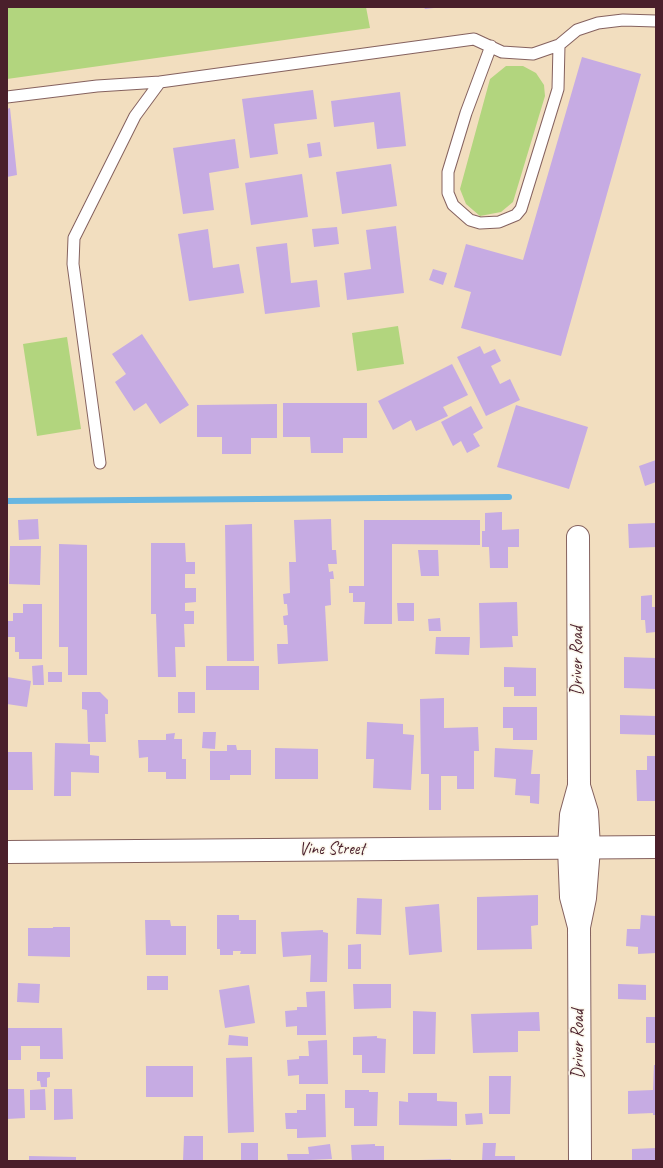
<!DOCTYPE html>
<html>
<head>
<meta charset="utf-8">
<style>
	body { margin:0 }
	#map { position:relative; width:663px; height:1168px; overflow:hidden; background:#f2debf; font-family:Caveat,sans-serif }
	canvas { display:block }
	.frame { position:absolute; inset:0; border:8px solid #4a1f2b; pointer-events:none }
</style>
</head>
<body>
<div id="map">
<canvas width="663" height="1168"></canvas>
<div class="frame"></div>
</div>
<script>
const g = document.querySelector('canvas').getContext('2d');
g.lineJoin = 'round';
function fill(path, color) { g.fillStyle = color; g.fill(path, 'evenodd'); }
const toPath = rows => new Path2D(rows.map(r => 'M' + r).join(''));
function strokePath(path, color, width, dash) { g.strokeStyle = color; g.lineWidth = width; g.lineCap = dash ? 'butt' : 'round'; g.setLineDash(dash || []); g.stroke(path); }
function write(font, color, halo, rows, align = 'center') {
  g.font = font + ' Caveat,sans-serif'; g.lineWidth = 3; g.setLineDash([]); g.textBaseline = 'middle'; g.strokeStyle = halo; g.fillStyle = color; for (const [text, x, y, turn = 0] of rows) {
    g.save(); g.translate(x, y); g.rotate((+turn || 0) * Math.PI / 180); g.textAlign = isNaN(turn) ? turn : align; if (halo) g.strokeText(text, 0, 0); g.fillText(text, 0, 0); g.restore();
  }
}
const green = toPath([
	[7,7,366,7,370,28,7,79],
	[506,66,523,66,536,73,544,85,545,96,513,202,501,212,480,216,466,204,460,189,490,79],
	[398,326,404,364,357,371,352,333],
	[67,337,81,429,37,436,23,344]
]);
const stream = toPath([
	[7,501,509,497]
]);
const building = toPath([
	[424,7,434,7,434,8,425,9],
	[582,57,641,74,561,356,461,328,471,292,454,287,466,244,523,260],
	[313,90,317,119,274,124,278,154,250,158,242,99],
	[400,92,406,146,377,149,374,122,334,127,331,101],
	[10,108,17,175,7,177,7,109],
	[235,139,239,168,209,173,214,210,183,214,173,148],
	[320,142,322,156,309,158,307,144],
	[391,164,397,206,342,214,336,172],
	[302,174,308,217,251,225,245,183],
	[396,226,404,293,347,300,344,273,371,269,366,230],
	[337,227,339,244,314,247,312,229],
	[208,229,213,268,239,264,244,293,189,301,178,234],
	[287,243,291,283,317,280,320,307,265,314,256,247],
	[433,269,447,273,443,285,429,280],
	[142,334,189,405,160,424,146,403,134,411,115,382,126,374,112,354],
	[480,346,484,354,495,349,501,361,491,366,500,384,510,379,520,400,486,416,457,357],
	[452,364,468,395,443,407,448,416,416,431,411,420,393,430,378,401],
	[283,403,367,403,367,438,343,438,343,453,311,453,310,437,283,437],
	[277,404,277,438,251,438,251,454,222,454,222,437,197,437,197,405],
	[516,405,588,427,569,489,497,467],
	[471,406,483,428,473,434,480,446,467,453,461,441,453,446,441,422],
	[656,460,656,482,645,486,639,466],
	[502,512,502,530,519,529,519,547,508,547,508,568,490,568,489,547,482,547,482,531,485,531,485,513],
	[38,519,39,539,19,540,18,520],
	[331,519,332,550,336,550,337,564,328,564,329,572,333,571,334,579,330,579,331,605,325,606,328,661,278,664,277,644,288,644,287,625,284,625,283,616,288,615,287,604,284,604,283,594,290,593,289,562,296,562,294,520],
	[364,520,480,520,480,545,392,544,392,624,364,624,365,602,353,602,353,593,349,593,349,586,364,586],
	[656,523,656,547,629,548,628,524],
	[252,524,254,661,227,661,225,525],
	[151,543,185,543,186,562,195,562,195,574,185,574,185,588,196,588,196,602,185,603,185,611,194,611,194,624,184,624,185,647,175,647,176,677,158,677,156,614,151,614],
	[59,544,87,545,87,675,68,675,68,647,59,647],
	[10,546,41,546,40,585,9,584],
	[418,550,438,550,439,576,421,576],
	[652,595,652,607,656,607,656,632,646,633,645,620,641,620,641,596],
	[517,602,518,636,512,636,513,647,480,648,479,603],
	[397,603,414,603,414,621,398,621],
	[23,604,42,604,42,659,19,659,19,652,15,652,15,637,7,637,7,621,13,621,13,613,23,613],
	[440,618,441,631,429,631,428,619],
	[436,637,470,637,469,655,435,654],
	[624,657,656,658,656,689,624,688],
	[43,665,44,685,33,685,32,666],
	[206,666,259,666,259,690,206,690],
	[504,667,536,668,536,696,514,696,514,687,504,687],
	[48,672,62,672,62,682,48,682],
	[7,677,31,681,27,707,7,704],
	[82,692,100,692,108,700,108,714,105,714,106,742,88,742,87,710,82,709],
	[178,692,195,692,195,713,178,713],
	[444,698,444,728,478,727,479,751,474,751,474,789,457,789,457,776,441,776,441,810,429,810,429,774,421,774,420,699],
	[503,707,537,707,537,740,513,740,513,728,503,728],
	[620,715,656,716,656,735,620,734],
	[367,722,403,724,403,734,414,735,411,790,373,788,374,759,366,759],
	[203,732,216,732,215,749,202,748],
	[175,733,174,739,182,739,182,759,186,759,186,779,166,779,166,772,148,772,148,757,139,758,138,740,166,740,166,734],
	[55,743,90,744,90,755,99,756,99,773,71,772,71,796,54,796],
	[227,745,236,745,237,750,251,750,251,775,230,775,230,780,210,780,210,751,227,751],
	[275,748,318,749,318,779,275,779],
	[495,748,533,750,531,774,540,774,539,804,530,803,530,796,515,795,516,779,494,777],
	[7,752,32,752,33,790,7,790],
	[647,756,656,756,656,801,637,801,636,770,647,770],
	[538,895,538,925,531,926,532,949,477,950,477,897],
	[357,898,382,899,381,935,356,934],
	[439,904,442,952,409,955,405,907],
	[217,915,239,915,239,920,256,920,256,954,240,954,241,951,233,951,233,955,220,955,220,949,217,949],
	[641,915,656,916,656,953,638,954,638,947,626,946,627,929,640,929],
	[145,920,170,920,171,926,186,926,186,955,146,955],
	[53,927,70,927,70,957,28,956,28,928,53,928],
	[323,930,323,932,328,933,327,982,310,982,311,955,283,957,281,932],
	[361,944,361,969,348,969,348,945],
	[147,976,168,976,168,990,147,990],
	[18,983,40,984,39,1003,17,1002],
	[353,984,391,984,391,1008,354,1009],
	[618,984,646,985,646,1000,618,999],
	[249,985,255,1023,225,1028,219,990],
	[325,991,326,1035,297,1035,297,1026,286,1027,285,1011,297,1010,297,1007,307,1007,306,992],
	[413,1011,436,1012,435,1054,413,1054],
	[539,1012,540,1031,518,1031,518,1052,473,1053,471,1014],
	[646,1017,656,1017,656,1043,646,1043],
	[7,1028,62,1028,63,1059,40,1059,40,1046,21,1046,21,1060,7,1060],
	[229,1035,248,1037,248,1046,228,1045],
	[377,1036,377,1038,386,1039,385,1073,362,1073,362,1055,353,1055,353,1037],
	[327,1040,328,1084,299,1084,299,1075,288,1076,287,1060,299,1059,299,1056,309,1056,308,1041],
	[252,1057,254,1132,228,1133,226,1058],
	[654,1065,656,1065,656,1115,653,1115,653,1113,628,1114,628,1091,653,1090],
	[146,1066,193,1066,193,1097,146,1097],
	[37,1072,50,1072,50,1077,47,1078,47,1087,41,1087,40,1081,37,1081],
	[489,1076,511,1076,510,1114,489,1114],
	[7,1089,24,1089,25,1118,7,1119],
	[45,1089,46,1110,30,1110,30,1090],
	[54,1089,72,1089,73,1119,54,1120],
	[345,1090,369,1090,369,1092,378,1092,377,1126,354,1126,354,1108,345,1108],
	[408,1093,437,1093,437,1101,457,1102,457,1126,399,1125,399,1101,408,1102],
	[306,1094,325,1094,326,1137,297,1138,297,1129,286,1129,285,1113,297,1113,297,1110,306,1110],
	[482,1113,483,1124,466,1125,465,1114],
	[184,1136,203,1136,203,1161,183,1161],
	[241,1143,258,1143,258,1161,241,1161],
	[483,1143,496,1143,495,1156,515,1156,515,1161,482,1161],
	[330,1144,332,1159,288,1161,287,1154,309,1154,308,1147],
	[375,1144,375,1146,384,1146,384,1161,352,1161,351,1145],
	[656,1148,656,1161,632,1161,632,1149],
	[29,1156,76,1157,76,1161,29,1161],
	[451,1159,451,1161,420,1161,420,1160]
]);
const service = toPath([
	[491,46,466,113,448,172,448,193,453,205,470,220,480,223,499,222,516,215,521,209,558,89,559,45],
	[7,97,97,86,160,82],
	[100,463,73,264,74,238,135,116,160,82,474,39,502,52,533,54,559,45,577,30,598,23,623,20,656,21]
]);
const minor = toPath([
	[578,537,579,786,571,815,569,848,571,897,579,927],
	[579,786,587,812,589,848,585,898,579,927,580,1161]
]);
const tertiary = toPath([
	[7,852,656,847]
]);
const streetNames = [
	["Driver Road",578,661,-90],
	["Vine Street",332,850],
	["Driver Road",579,1044,-90]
];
fill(green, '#b2d57e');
strokePath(stream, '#67b6e1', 6);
fill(building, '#c6abe3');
strokePath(service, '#85625f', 13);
strokePath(minor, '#85625f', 24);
strokePath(tertiary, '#85625f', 24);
strokePath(service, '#fff', 11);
strokePath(minor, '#fff', 22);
strokePath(tertiary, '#fff', 22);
write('17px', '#4a1f2b', '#fbf7ec', streetNames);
</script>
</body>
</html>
